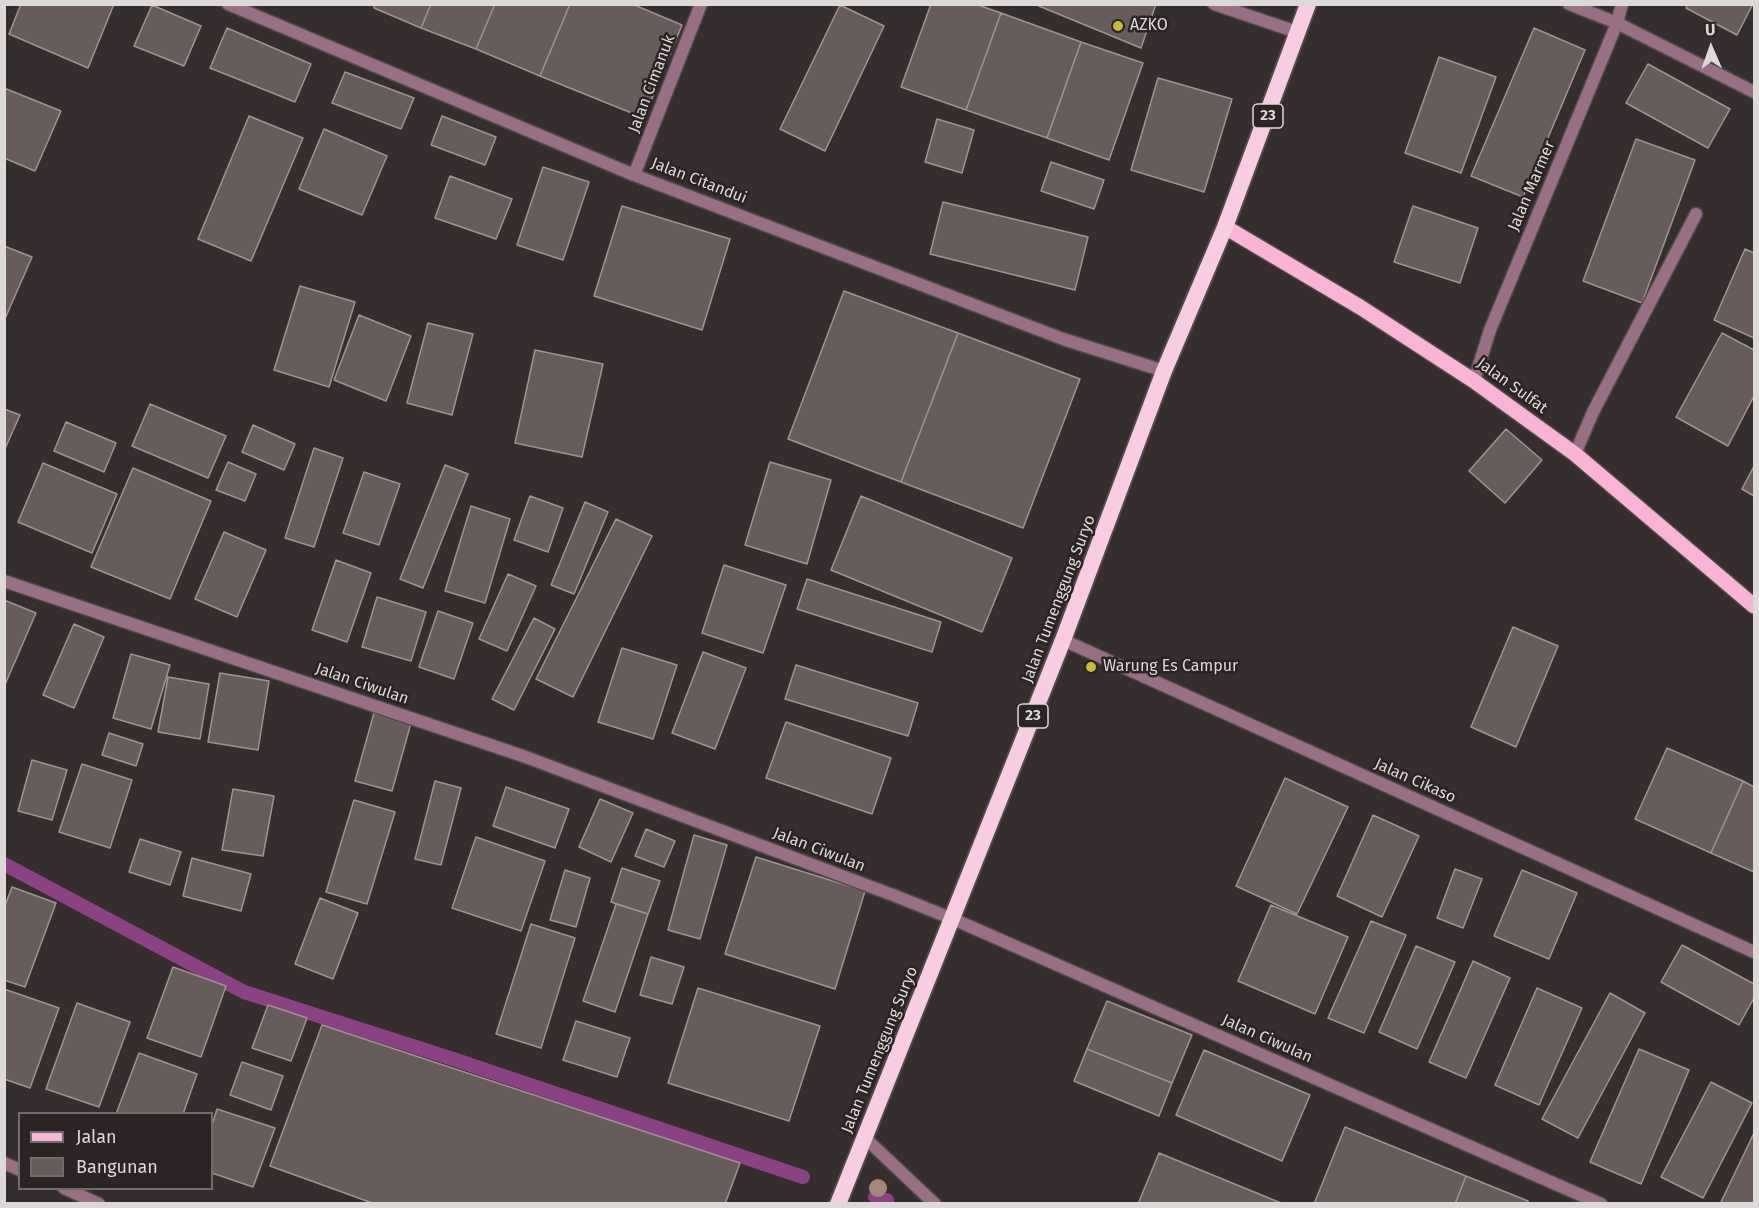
<!DOCTYPE html>
<html>
<head>
<meta charset="utf-8">
<style>
	body { margin:0 }
	#map { position:relative; width:1759px; height:1208px; overflow:hidden; background:#362d2e; font-family:"Fira Sans",sans-serif }
	canvas { display:block }
	.frame { position:absolute; inset:0; border:6px solid #ded9d9; pointer-events:none }
	.legend { position:absolute; left:18px; top:1112px; width:195px; height:78px; box-sizing:border-box; background:#2b2324; border:2px solid #736c6c; margin:0; padding:8px 10px; list-style:none; font-size:18px; color:#ded9d9 }
	.legend li { display:flex; align-items:center; gap:12px; height:30px }
	.legend b { width:30px; border:2px solid #736c6c }
	.north { position:absolute; left:1681px; top:18px; width:60px; height:60px; -webkit-text-stroke:4px #2b2324; paint-order:stroke; rotate:358deg; font-size:16px; font-weight:700; line-height:24px; text-align:center; color:#ded9d9 }
	.north::after { content:''; display:block; margin:auto; width:21px; height:27px; background:#ded9d9; clip-path:polygon(50% 0,100% 100%,50% 72%,0 100%) }
</style>
</head>
<body>
<div id="map">
<canvas width="1759" height="1208"></canvas>
<div class="frame"></div>
<ul class="legend">
<li><b style="height:8px;background:#f7b4d5"></b>Jalan</li>
<li><b style="height:16px;background:#665c5b"></b>Bangunan</li>
</ul>
<div class="north">U</div>
</div>
<script>
const g = document.querySelector('canvas').getContext('2d');
g.lineJoin = 'round';
const toPath = rows => new Path2D(rows.map(r => 'M' + r).join(''));
function strokePath(path, color, width, dash) { g.strokeStyle = color; g.lineWidth = width; g.lineCap = dash ? 'butt' : 'round'; g.setLineDash(dash || []); g.stroke(path); }
function fill(path, color) { g.fillStyle = color; g.fill(path, 'evenodd'); }
function write(font, color, halo, rows, align = 'center') {
  g.font = font + ' "Fira Sans",sans-serif'; g.lineWidth = 5; g.setLineDash([]); g.textBaseline = 'middle'; g.strokeStyle = halo; g.fillStyle = color; for (const [text, x, y, turn = 0] of rows) {
    g.save(); g.translate(x, y); g.rotate((+turn || 0) * Math.PI / 180); g.textAlign = isNaN(turn) ? turn : align; if (halo) g.strokeText(text, 0, 0); g.fillText(text, 0, 0); g.restore();
  }
}
const stream = toPath([
	[4,864,244,992,453,1059,803,1177],
	[875,1197,887,1200]
]);
const building = toPath([
	[21,4,114,4,88,68,9,34,21,4],
	[375,4,431,4,421,28,374,8,375,4],
	[431,4,495,4,476,49,421,28,431,4],
	[495,4,570,4,540,76,476,49,495,4],
	[570,4,632,4,682,25,644,118,540,76,570,4],
	[931,4,975,4,1001,13,966,110,901,87,931,4],
	[1034,4,1156,4,1141,48,1034,4],
	[1688,4,1753,4,1737,35,1686,8,1688,4],
	[152,5,201,26,184,66,134,46,152,5],
	[840,5,884,26,825,151,780,129,840,5],
	[1001,13,1081,42,1047,138,966,110,1001,13],
	[227,28,311,64,295,102,210,68,227,28],
	[1534,28,1585,50,1523,197,1471,176,1534,28],
	[1081,42,1143,63,1109,160,1047,138,1081,42],
	[1439,57,1496,77,1461,173,1405,153,1439,57],
	[1648,64,1730,109,1708,148,1626,103,1648,64],
	[345,72,414,98,401,129,332,103,345,72],
	[1158,78,1232,99,1204,192,1131,170,1158,78],
	[4,88,61,111,35,171,4,158,4,88],
	[249,116,303,138,251,261,198,239,249,116],
	[442,116,496,137,485,165,431,145,442,116],
	[937,119,974,130,962,173,925,162,937,119],
	[324,129,387,156,362,215,299,189,324,129],
	[1636,139,1695,160,1642,303,1583,281,1636,139],
	[1051,162,1104,180,1094,209,1041,191,1051,162],
	[543,167,589,182,563,260,517,245,543,167],
	[450,176,512,199,496,239,435,218,450,176],
	[943,202,1088,237,1075,290,930,254,943,202],
	[622,206,730,239,702,330,594,296,622,206],
	[1413,206,1478,228,1460,283,1394,262,1413,206],
	[4,246,32,257,4,321,4,246],
	[1745,249,1754,253,1754,338,1714,320,1745,249],
	[300,286,355,302,329,387,274,370,300,286],
	[844,291,958,333,901,482,788,439,844,291],
	[359,315,411,336,386,401,334,380,359,315],
	[428,323,473,334,452,415,407,403,428,323],
	[958,333,1080,379,1023,528,901,482,958,333],
	[1722,333,1754,350,1754,396,1728,446,1676,417,1722,333],
	[535,350,603,364,582,457,515,443,535,350],
	[150,404,226,436,208,478,132,446,150,404],
	[4,409,20,415,4,451,4,409],
	[66,422,116,443,104,472,54,451,66,422],
	[253,425,295,444,284,470,242,452,253,425],
	[1506,429,1542,460,1505,503,1469,471,1506,429],
	[314,448,343,458,314,547,285,538,314,448],
	[228,462,256,474,245,501,216,490,228,462],
	[770,462,831,480,807,564,745,545,770,462],
	[43,463,117,494,92,553,18,522,43,463],
	[445,465,468,474,423,588,400,579,445,465],
	[1754,466,1754,496,1742,489,1754,466],
	[133,468,211,501,170,599,91,567,133,468],
	[364,472,400,484,379,545,343,533,364,472],
	[530,496,563,508,548,552,514,540,530,496],
	[861,496,1012,558,982,632,831,570,861,496],
	[585,502,608,512,574,594,551,585,585,502],
	[471,506,510,519,485,603,445,591,471,506],
	[616,519,652,536,573,697,536,679,616,519],
	[224,532,266,550,237,617,195,599,224,532],
	[336,560,371,573,347,642,312,630,336,560],
	[724,565,786,585,763,653,702,633,724,565],
	[508,574,536,586,507,651,479,639,508,574],
	[807,579,941,622,932,652,797,609,807,579],
	[377,597,426,612,411,661,362,647,377,597],
	[4,600,36,613,4,687,4,600],
	[438,611,473,623,454,679,419,667,438,611],
	[534,618,555,629,514,710,492,699,534,618],
	[74,624,104,637,74,708,43,695,74,624],
	[1513,627,1558,646,1516,747,1471,727,1513,627],
	[622,648,677,665,653,739,598,722,622,648],
	[703,652,746,668,715,749,672,733,703,652],
	[131,654,170,665,151,729,113,718,131,654],
	[796,665,918,703,908,736,785,699,796,665],
	[220,673,269,681,258,750,208,742,220,673],
	[168,677,209,684,200,739,158,732,168,677],
	[374,713,411,723,392,791,355,781,374,713],
	[786,722,891,758,872,814,766,778,786,722],
	[109,733,143,744,136,766,102,755,109,733],
	[1667,748,1743,781,1711,853,1635,819,1667,748],
	[32,760,67,770,52,820,18,811,32,760],
	[82,764,132,780,110,848,59,832,82,764],
	[1285,778,1348,807,1297,914,1236,886,1285,778],
	[435,781,461,788,441,865,415,859,435,781],
	[1743,781,1754,787,1754,872,1711,853,1743,781],
	[506,787,569,809,555,848,493,826,506,787],
	[233,789,274,796,263,856,222,850,233,789],
	[600,799,633,813,611,862,579,847,600,799],
	[354,800,395,812,367,904,326,892,354,800],
	[1373,815,1419,836,1382,917,1337,896,1373,815],
	[646,829,675,841,664,867,635,856,646,829],
	[694,835,727,845,700,939,668,930,694,835],
	[476,837,545,861,521,931,452,908,476,837],
	[140,839,181,852,170,885,129,872,140,839],
	[756,857,865,891,835,989,725,954,756,857],
	[192,858,251,874,241,911,183,896,192,858],
	[622,868,660,881,648,914,611,902,622,868],
	[1455,869,1482,879,1463,928,1437,918,1455,869],
	[565,870,590,878,576,927,550,920,565,870],
	[1522,870,1577,893,1549,959,1494,936,1522,870],
	[12,887,56,903,25,987,4,980,4,908,12,887],
	[320,898,358,913,333,979,295,964,320,898],
	[616,904,648,914,615,1012,583,1001,616,904],
	[1271,905,1348,937,1315,1014,1238,981,1271,905],
	[1371,921,1406,935,1364,1033,1328,1018,1371,921],
	[531,924,575,938,541,1048,496,1034,531,924],
	[1682,945,1754,984,1754,998,1739,1025,1661,982,1682,945],
	[1416,946,1455,962,1417,1049,1379,1032,1416,946],
	[651,957,684,967,672,1004,640,995,651,957],
	[1473,961,1510,978,1466,1078,1429,1062,1473,961],
	[173,967,226,986,201,1057,147,1038,173,967],
	[698,988,820,1026,789,1121,668,1083,698,988],
	[1537,988,1582,1008,1539,1105,1495,1085,1537,988],
	[4,989,59,1008,30,1088,4,1079,4,989],
	[1610,993,1645,1013,1578,1138,1542,1119,1610,993],
	[1107,1001,1192,1035,1172,1083,1087,1049,1107,1001],
	[77,1003,130,1022,99,1107,46,1089,77,1003],
	[268,1005,307,1018,291,1061,252,1048,268,1005],
	[576,1021,630,1038,617,1077,563,1060,576,1021],
	[322,1025,740,1163,725,1204,375,1204,270,1166,322,1025],
	[1087,1049,1172,1083,1159,1116,1074,1081,1087,1049],
	[1639,1049,1689,1070,1641,1184,1590,1162,1639,1049],
	[1204,1050,1310,1095,1282,1161,1176,1115,1204,1050],
	[139,1053,197,1074,183,1114,116,1114,139,1053],
	[242,1062,283,1076,271,1110,230,1095,242,1062],
	[1711,1082,1752,1103,1703,1198,1661,1177,1711,1082],
	[217,1109,275,1128,253,1187,212,1173,212,1125,217,1109],
	[1345,1127,1466,1176,1455,1204,1314,1204,1345,1127],
	[1754,1133,1754,1204,1720,1204,1754,1133],
	[1159,1153,1281,1203,1138,1204,1159,1153],
	[1466,1176,1528,1201,1527,1204,1455,1204,1466,1176]
]);
const service = toPath([
	[1214,4,1297,32],
	[1575,454,1593,412,1696,214]
]);
const minor = toPath([
	[228,4,634,175,1063,339,1164,371],
	[1569,4,1617,23,1754,92],
	[634,175,701,4],
	[1474,381,1490,330,1617,23,1622,4],
	[4,581,523,756,898,897,953,919,1601,1204],
	[1063,640,1754,952],
	[864,1137,935,1204],
	[4,1163,20,1170],
	[64,1188,99,1204]
]);
const primary = toPath([
	[1225,227,1360,307,1474,381,1575,454,1754,606]
]);
const trunk = toPath([
	[838,1204,1063,640,1164,371,1225,227,1308,4]
]);
const trees = [
	[878,1188]
];
const markers = [
	[1118,26,6,"#caba3a"],
	[1091,667,6,"#caba3a"]
];
const shields = [
	[1268,116,30],
	[1033,716,30]
];
const shieldNames = [
	["23",1268,116],
	["23",1033,716]
];
const poiNames = [
	["AZKO",1130,26],
	["Warung Es Campur",1103,667]
];
const streetNames = [
	["Jalan Cimanuk",652,84,-69],
	["Jalan Citandui",699,181,21],
	["Jalan Marmer",1532,186,-67],
	["Jalan Sulfat",1512,386,36],
	["Jalan Tumenggung Suryo",1059,599,-69],
	["Jalan Ciwulan",362,684,19],
	["Jalan Cikaso",1415,781,24],
	["Jalan Ciwulan",819,850,21],
	["Jalan Ciwulan",1267,1039,24],
	["Jalan Tumenggung Suryo",880,1050,-68]
];
strokePath(stream, '#894385', 14);
fill(building, '#665c5b');
strokePath(building, '#9f9593', 1.5);
strokePath(service, '#514949', 15);
strokePath(minor, '#514949', 15);
strokePath(primary, '#514949', 18);
strokePath(trunk, '#514949', 20);
strokePath(service, '#986f83', 12);
strokePath(minor, '#986f83', 12);
strokePath(primary, '#f7b4d5', 15);
strokePath(trunk, '#f8cce1', 16);
g.fillStyle = '#a5867a';
for (const [x, y] of trees) { g.beginPath(); g.arc(x, y, 9, 0, 2 * Math.PI); g.fill(); }
for (const [x, y, r, color] of markers) { const dot = new Path2D(); dot.arc(x, y, r, 0, 2 * Math.PI); g.fillStyle = color; g.fill(dot); strokePath(dot, '#2b2324', 2); }
for (const [x, y, w] of shields) { const box = new Path2D(); box.roundRect(x - w / 2, y - 12, w, 24, 4.5); g.fillStyle = '#2b2324'; g.fill(box); strokePath(box, '#ded9d9', 1.5); }
write('bold 15px', '#ded9d9', null, shieldNames);
write('16px', '#ded9d9', '#2b2324', poiNames, 'left');
write('16px', '#ded9d9', '#2b2324', streetNames);
</script>
</body>
</html>
